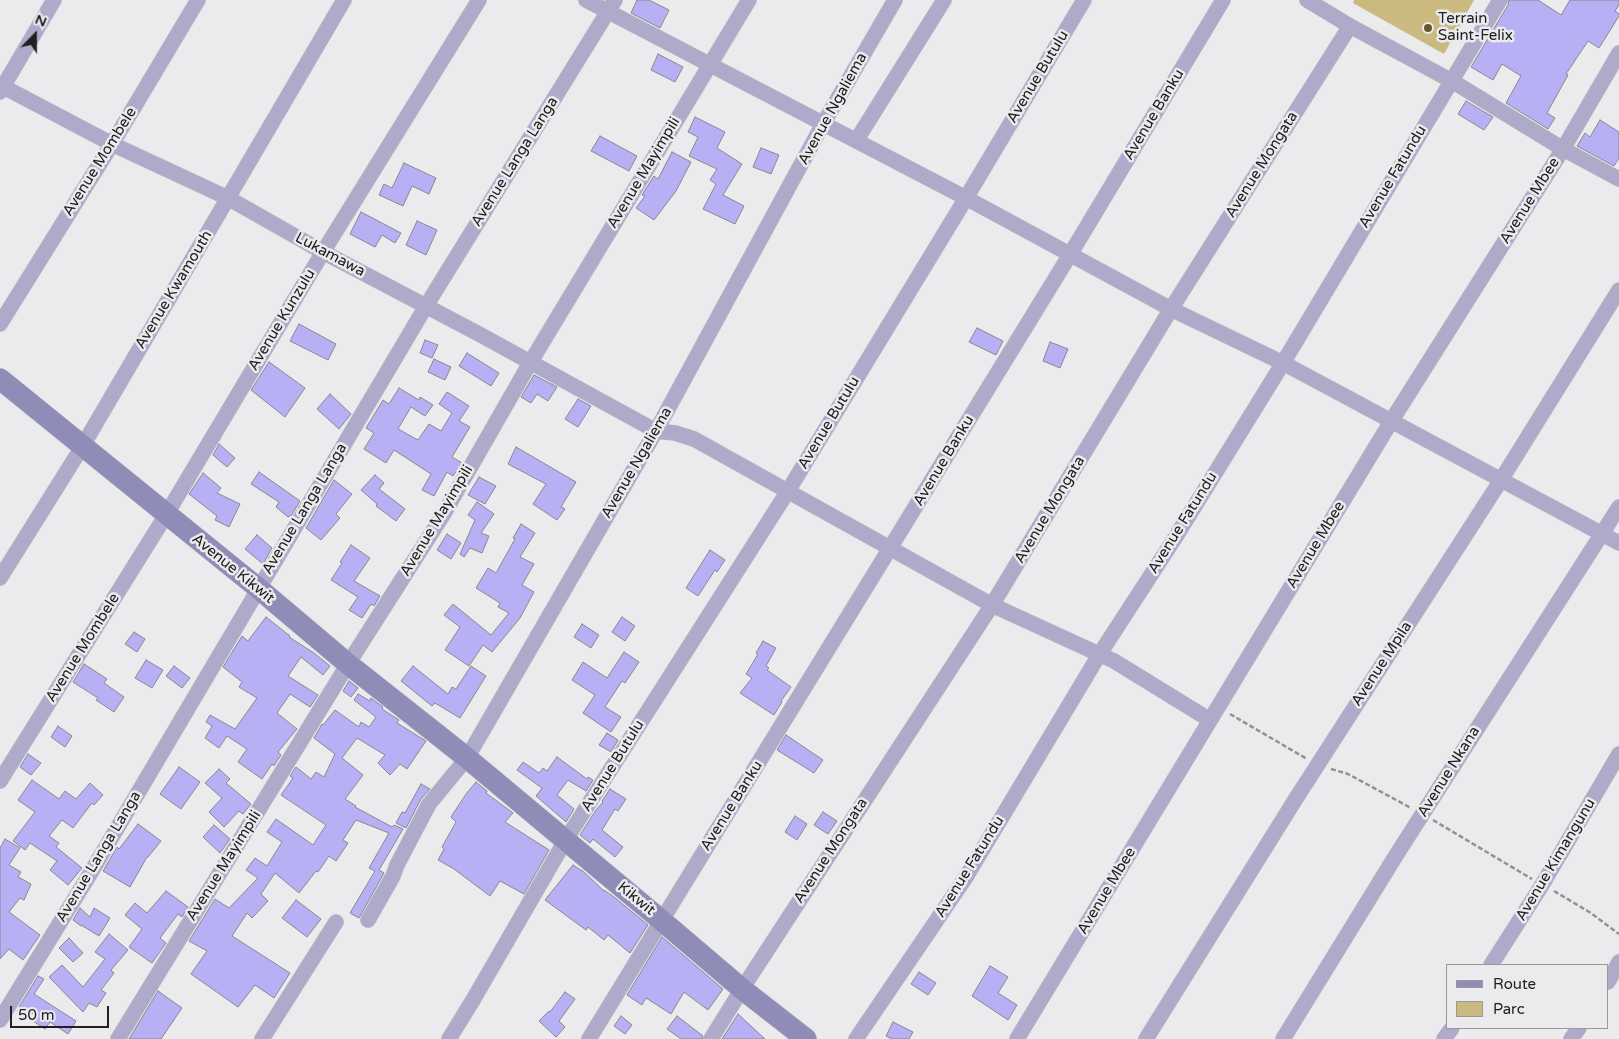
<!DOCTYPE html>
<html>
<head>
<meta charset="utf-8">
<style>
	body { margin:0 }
	#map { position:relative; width:1619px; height:1039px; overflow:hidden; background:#ebebee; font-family:"Varela Round",sans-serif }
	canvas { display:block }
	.legend { position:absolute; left:1446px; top:964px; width:162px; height:65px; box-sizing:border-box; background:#ebebee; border:1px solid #9a9a9c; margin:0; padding:6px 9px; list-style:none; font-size:15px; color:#202022 }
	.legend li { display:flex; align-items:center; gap:10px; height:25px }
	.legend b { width:25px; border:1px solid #9a9a9c }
	.north { position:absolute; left:10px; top:10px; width:50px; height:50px; -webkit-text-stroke:4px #ebebee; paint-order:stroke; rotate:22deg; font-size:14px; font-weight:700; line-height:20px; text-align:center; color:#202022 }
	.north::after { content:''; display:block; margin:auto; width:18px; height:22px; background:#202022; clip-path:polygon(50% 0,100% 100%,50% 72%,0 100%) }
	.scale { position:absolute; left:10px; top:1006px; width:99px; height:22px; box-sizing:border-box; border:2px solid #202022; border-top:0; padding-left:6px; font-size:15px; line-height:18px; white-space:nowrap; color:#202022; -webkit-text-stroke:4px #ebebee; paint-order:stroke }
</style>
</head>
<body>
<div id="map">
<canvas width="1619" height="1039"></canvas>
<ul class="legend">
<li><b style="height:6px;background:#908cb8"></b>Route</li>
<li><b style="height:14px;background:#caba80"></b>Parc</li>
</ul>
<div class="north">N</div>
<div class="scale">50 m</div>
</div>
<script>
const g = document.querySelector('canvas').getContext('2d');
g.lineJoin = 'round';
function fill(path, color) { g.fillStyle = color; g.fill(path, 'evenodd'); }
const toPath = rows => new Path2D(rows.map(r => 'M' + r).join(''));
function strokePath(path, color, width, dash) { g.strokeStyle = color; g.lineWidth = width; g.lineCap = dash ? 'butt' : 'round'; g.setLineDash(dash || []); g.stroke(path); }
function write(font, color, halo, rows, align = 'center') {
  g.font = font + ' "Varela Round",sans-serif'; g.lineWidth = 5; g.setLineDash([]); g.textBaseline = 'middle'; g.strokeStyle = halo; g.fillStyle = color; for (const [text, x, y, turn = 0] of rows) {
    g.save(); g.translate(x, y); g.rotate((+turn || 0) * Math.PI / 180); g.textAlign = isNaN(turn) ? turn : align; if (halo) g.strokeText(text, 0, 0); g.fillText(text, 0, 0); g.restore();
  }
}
const green = toPath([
	[1354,0,1474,0,1444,54,1353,3]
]);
const building = toPath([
	[637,0,649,0,669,10,660,28,631,13,637,0],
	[1509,0,1538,0,1561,15,1570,0,1619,0,1619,5,1615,11,1619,14,1619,16,1599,48,1588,41,1566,74,1568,75,1547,113,1555,118,1548,129,1506,103,1521,76,1502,64,1493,80,1471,67,1508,5,1509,0],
	[658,54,683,67,675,82,651,70,658,54],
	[1466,101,1493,117,1484,130,1458,114,1466,101],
	[695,117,725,132,717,148,742,164,723,195,744,206,735,224,703,209,716,184,710,180,717,169,689,156,698,137,688,132,695,117],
	[1600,120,1619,132,1619,158,1614,166,1577,146,1585,133,1590,137,1600,120],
	[600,136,637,156,629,171,591,151,600,136],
	[761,148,779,155,771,174,753,167,761,148],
	[672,152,691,162,676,191,654,220,636,208,645,196,642,195,654,176,658,179,672,152],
	[404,163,436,178,429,194,412,186,403,206,379,195,384,184,392,188,404,163],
	[361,212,401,233,395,243,382,235,375,247,350,234,361,212],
	[417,221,437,230,426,255,406,245,417,221],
	[299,324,336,344,328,360,290,341,299,324],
	[977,328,1003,341,996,355,969,342,977,328],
	[425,340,438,345,432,358,420,353,425,340],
	[1050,342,1068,349,1060,368,1043,361,1050,342],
	[467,353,499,373,491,386,459,366,467,353],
	[434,359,451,367,445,380,428,372,434,359],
	[269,362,305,388,285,417,251,390,269,362],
	[534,375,557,387,548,401,537,394,531,403,521,397,534,375],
	[399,388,419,400,420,397,433,405,425,416,411,407,398,429,418,440,429,424,441,431,452,413,439,404,447,392,469,406,459,421,470,427,452,457,462,463,453,476,447,472,434,496,422,490,431,474,394,450,386,463,364,449,374,433,366,428,383,400,389,404,399,388],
	[330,394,351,414,339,429,317,409,330,394],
	[578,399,591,406,578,427,565,419,578,399],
	[219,444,235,458,227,467,213,455,219,444],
	[516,447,576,482,561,507,565,509,557,520,533,504,546,484,508,464,516,447],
	[259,472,300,501,291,516,288,517,276,507,279,502,251,484,259,472],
	[203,473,221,488,217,493,240,504,229,527,215,520,217,516,189,494,203,473],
	[375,475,384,483,379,489,405,509,396,521,376,506,377,504,361,490,375,475],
	[479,477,496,486,485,504,468,495,479,477],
	[334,480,352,494,336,514,340,518,321,540,306,528,334,480],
	[477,502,494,514,481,533,489,536,482,553,470,548,464,557,460,554,475,520,468,515,477,502],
	[521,524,535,533,520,557,534,564,522,585,534,592,520,618,492,652,483,645,469,666,445,650,460,627,444,615,453,604,491,635,509,613,498,607,500,603,476,588,488,568,496,573,515,539,513,538,521,524],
	[447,534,461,543,451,559,437,550,447,534],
	[257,535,272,548,263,564,245,549,257,535],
	[351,545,370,558,354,581,380,596,374,606,371,604,362,618,349,610,358,597,331,580,342,563,340,562,351,545],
	[710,550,725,560,717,572,715,570,698,596,686,588,710,550],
	[266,617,290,636,289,637,314,653,330,666,323,675,301,657,288,676,318,695,310,707,290,694,277,713,297,729,278,752,281,755,275,764,274,766,272,764,262,779,238,762,247,749,227,736,219,748,205,738,212,726,206,722,210,715,235,729,257,698,239,687,242,682,223,667,242,636,248,641,266,617],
	[622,617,635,626,625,641,612,632,622,617],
	[582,624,599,635,591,648,574,637,582,624],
	[134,632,145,639,137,652,125,644,134,632],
	[763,641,776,648,766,666,769,668,767,670,791,687,781,701,782,702,774,715,740,693,752,678,746,674,758,654,756,653,763,641],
	[624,652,639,662,625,683,622,681,605,707,621,717,611,732,583,713,595,695,572,680,583,662,607,678,624,652],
	[146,660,163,670,152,688,135,678,146,660],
	[84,664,107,679,104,683,124,697,114,712,96,700,98,698,73,682,84,664],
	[174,666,190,678,182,688,166,676,174,666],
	[413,666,448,694,452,687,456,689,471,666,486,676,460,718,435,703,432,706,401,681,413,666],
	[349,681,358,688,351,697,343,691,349,681],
	[358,694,370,701,371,698,383,707,382,709,399,720,397,723,426,741,407,769,400,764,390,775,378,763,385,755,357,738,342,758,363,775,345,799,356,806,355,807,392,827,394,825,403,829,379,870,384,873,359,918,350,913,375,871,369,868,389,833,356,820,343,840,348,843,336,861,329,856,318,872,316,871,299,893,275,873,261,894,268,901,252,918,247,913,232,936,290,973,274,998,255,985,238,1007,191,974,207,951,189,941,215,899,229,908,258,878,246,870,255,858,267,866,282,842,267,832,276,819,313,845,326,825,281,795,293,778,290,776,296,767,311,779,316,772,324,777,335,754,314,738,322,724,323,725,335,710,359,727,361,722,369,727,376,717,354,700,358,694],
	[58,726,72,736,65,747,51,737,58,726],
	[607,733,618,740,611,752,599,745,607,733],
	[786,735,823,760,814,773,777,750,786,735],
	[28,754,41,763,31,775,20,767,28,754],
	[557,757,587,779,588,777,593,780,586,791,568,780,557,795,574,809,566,822,536,796,542,788,517,770,523,762,539,773,543,768,547,771,557,757],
	[179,767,200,782,181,809,160,794,179,767],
	[219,769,230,779,226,783,251,804,243,814,239,811,224,827,209,812,222,798,205,783,219,769],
	[32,780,59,799,65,791,76,799,90,783,103,795,94,805,92,803,73,828,62,820,49,836,59,843,56,847,82,868,68,885,50,870,57,861,30,843,25,850,13,841,35,812,18,800,32,780],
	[476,782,487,791,486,793,513,813,505,822,549,850,524,894,500,881,490,896,454,869,438,860,444,849,442,847,456,822,451,817,466,794,476,782],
	[421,784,430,789,421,799,406,828,396,823,402,812,405,813,421,784],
	[610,789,626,799,618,811,615,809,602,830,623,847,615,857,593,839,590,843,580,835,596,810,603,802,602,801,610,789],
	[823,812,837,821,828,834,814,825,823,812],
	[795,816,807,824,797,840,785,832,795,816],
	[138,824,161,841,148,857,147,857,130,887,103,871,117,847,119,849,138,824],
	[214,825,230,839,220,853,203,837,214,825],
	[5,839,20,848,9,865,21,872,18,877,31,884,24,900,20,898,9,912,40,935,23,960,9,949,0,959,0,848,5,839],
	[573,865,584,872,604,891,604,890,614,897,648,925,630,953,608,935,604,940,588,927,586,930,545,900,573,865],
	[166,891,188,907,182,917,178,914,160,938,166,943,152,963,129,947,142,929,125,915,135,903,147,913,166,891],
	[296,900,321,919,307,937,282,918,296,900],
	[80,908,90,917,94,908,110,918,99,936,81,925,81,926,73,920,80,908],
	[109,934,128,950,111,970,114,973,101,990,106,993,97,1007,89,1003,83,1012,49,977,62,965,83,987,105,959,95,952,109,934],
	[662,937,723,989,708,1010,684,992,671,1014,646,998,642,1005,627,995,662,937],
	[69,938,83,953,73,962,59,948,69,938],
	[990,966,1008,977,998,993,1017,1005,1008,1020,972,996,990,966],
	[919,972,936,983,928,995,911,984,919,972],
	[38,976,44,979,34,994,76,1021,68,1034,50,1022,45,1029,33,1021,37,1016,19,1007,38,976],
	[158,991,182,1008,161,1039,129,1039,158,991],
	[565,992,575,999,559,1021,565,1027,556,1037,539,1021,549,1011,550,1012,565,992],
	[738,1014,765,1039,722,1039,738,1014],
	[621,1016,632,1025,625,1034,614,1026,621,1016],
	[677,1016,703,1036,702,1039,681,1039,667,1029,677,1016],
	[893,1022,913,1032,909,1039,892,1039,886,1036,893,1022]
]);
const path = toPath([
	[1230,714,1307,759],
	[1331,769,1348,774,1411,808],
	[1433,820,1532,879],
	[1554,891,1591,913,1619,934]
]);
const street = toPath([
	[586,0,966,198,1171,309,1283,363,1619,543],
	[1307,0,1350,26,1452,81,1563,149,1619,179],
	[0,85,112,144,228,198,323,252,479,334,656,431,675,433,694,439,992,605,1114,661,1210,720],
	[0,92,54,0],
	[856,141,944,0],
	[0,324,112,144,198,0],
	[0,578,82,447,344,0],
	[0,781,166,515,323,252,479,0],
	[368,920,393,876,397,865,429,804,467,758,656,431,823,124,895,0],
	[1491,965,1542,885,1619,754],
	[1608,982,1619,962],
	[0,1020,90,874,426,306,615,0],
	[118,1039,348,664,443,515,530,363,749,0],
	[262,1039,336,922],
	[449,1039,473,1000,565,841,788,491,966,198,1084,0],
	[589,1039,1071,253,1223,0],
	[711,1039,742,989,992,605,1171,309,1350,26],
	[856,1039,966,877,1099,655,1175,538,1283,363,1500,0],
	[1017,1039,1392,420,1563,149,1619,53],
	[1146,1039,1295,800,1501,480,1619,290],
	[1283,1039,1395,857,1619,507],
	[1444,1039,1452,1028],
	[1571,1039,1579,1028]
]);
const secondary = toPath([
	[0,379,258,588,348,664,467,758,661,920,742,989,806,1039]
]);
const markers = [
	[1428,28,5,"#655825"]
];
const poiNames = [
	["Terrain",1438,19],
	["Saint-Felix",1438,36]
];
const streetNames = [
	["Avenue Butulu",1038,77,-59],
	["Avenue Ngaliema",833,109,-61],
	["Avenue Banku",1154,115,-59],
	["Avenue Mombele",100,162,-58],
	["Avenue Langa Langa",515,162,-58],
	["Avenue Mongata",1262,165,-58],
	["Avenue Mayimpili",644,173,-59],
	["Avenue Fatundu",1393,177,-59],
	["Avenue Mbee",1530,201,-58],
	["Lukamawa",330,255,28],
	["Avenue Kwamouth",174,290,-59],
	["Avenue Kunzulu",282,320,-59],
	["Avenue Butulu",829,423,-59],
	["Avenue Banku",944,461,-59],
	["Avenue Ngaliema",637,463,-60],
	["Avenue Langa Langa",305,509,-59],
	["Avenue Mongata",1050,510,-59],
	["Avenue Mayimpili",437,521,-59],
	["Avenue Fatundu",1183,523,-58],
	["Avenue Mbee",1316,545,-59],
	["Avenue Kikwit",233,569,39],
	["Avenue Mombele",83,648,-58],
	["Avenue Mpila",1382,664,-57],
	["Avenue Butulu",613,766,-58],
	["Avenue Nkana",1449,772,-58],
	["Avenue Banku",732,806,-58],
	["Avenue Mongata",831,851,-57],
	["Avenue Langa Langa",99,857,-59],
	["Avenue Kimangunu",1556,860,-59],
	["Avenue Mayimpili",224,866,-58],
	["Avenue Fatundu",970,867,-58],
	["Avenue Mbee",1107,891,-59],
	["Kikwit",636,899,39]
];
fill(green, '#caba80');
fill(building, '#b8b0f5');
strokePath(building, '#88888b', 1);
strokePath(street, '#c6c6c9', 16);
strokePath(secondary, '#c6c6c9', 22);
strokePath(path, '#929295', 2.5, [5, 2.5]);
strokePath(street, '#aeabca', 15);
strokePath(secondary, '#908cb8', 21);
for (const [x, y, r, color] of markers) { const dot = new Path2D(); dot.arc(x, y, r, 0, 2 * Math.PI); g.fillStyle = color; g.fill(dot); strokePath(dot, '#ebebee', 2); }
write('15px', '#202022', '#ebebee', poiNames, 'left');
write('15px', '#202022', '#ebebee', streetNames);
</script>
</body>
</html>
